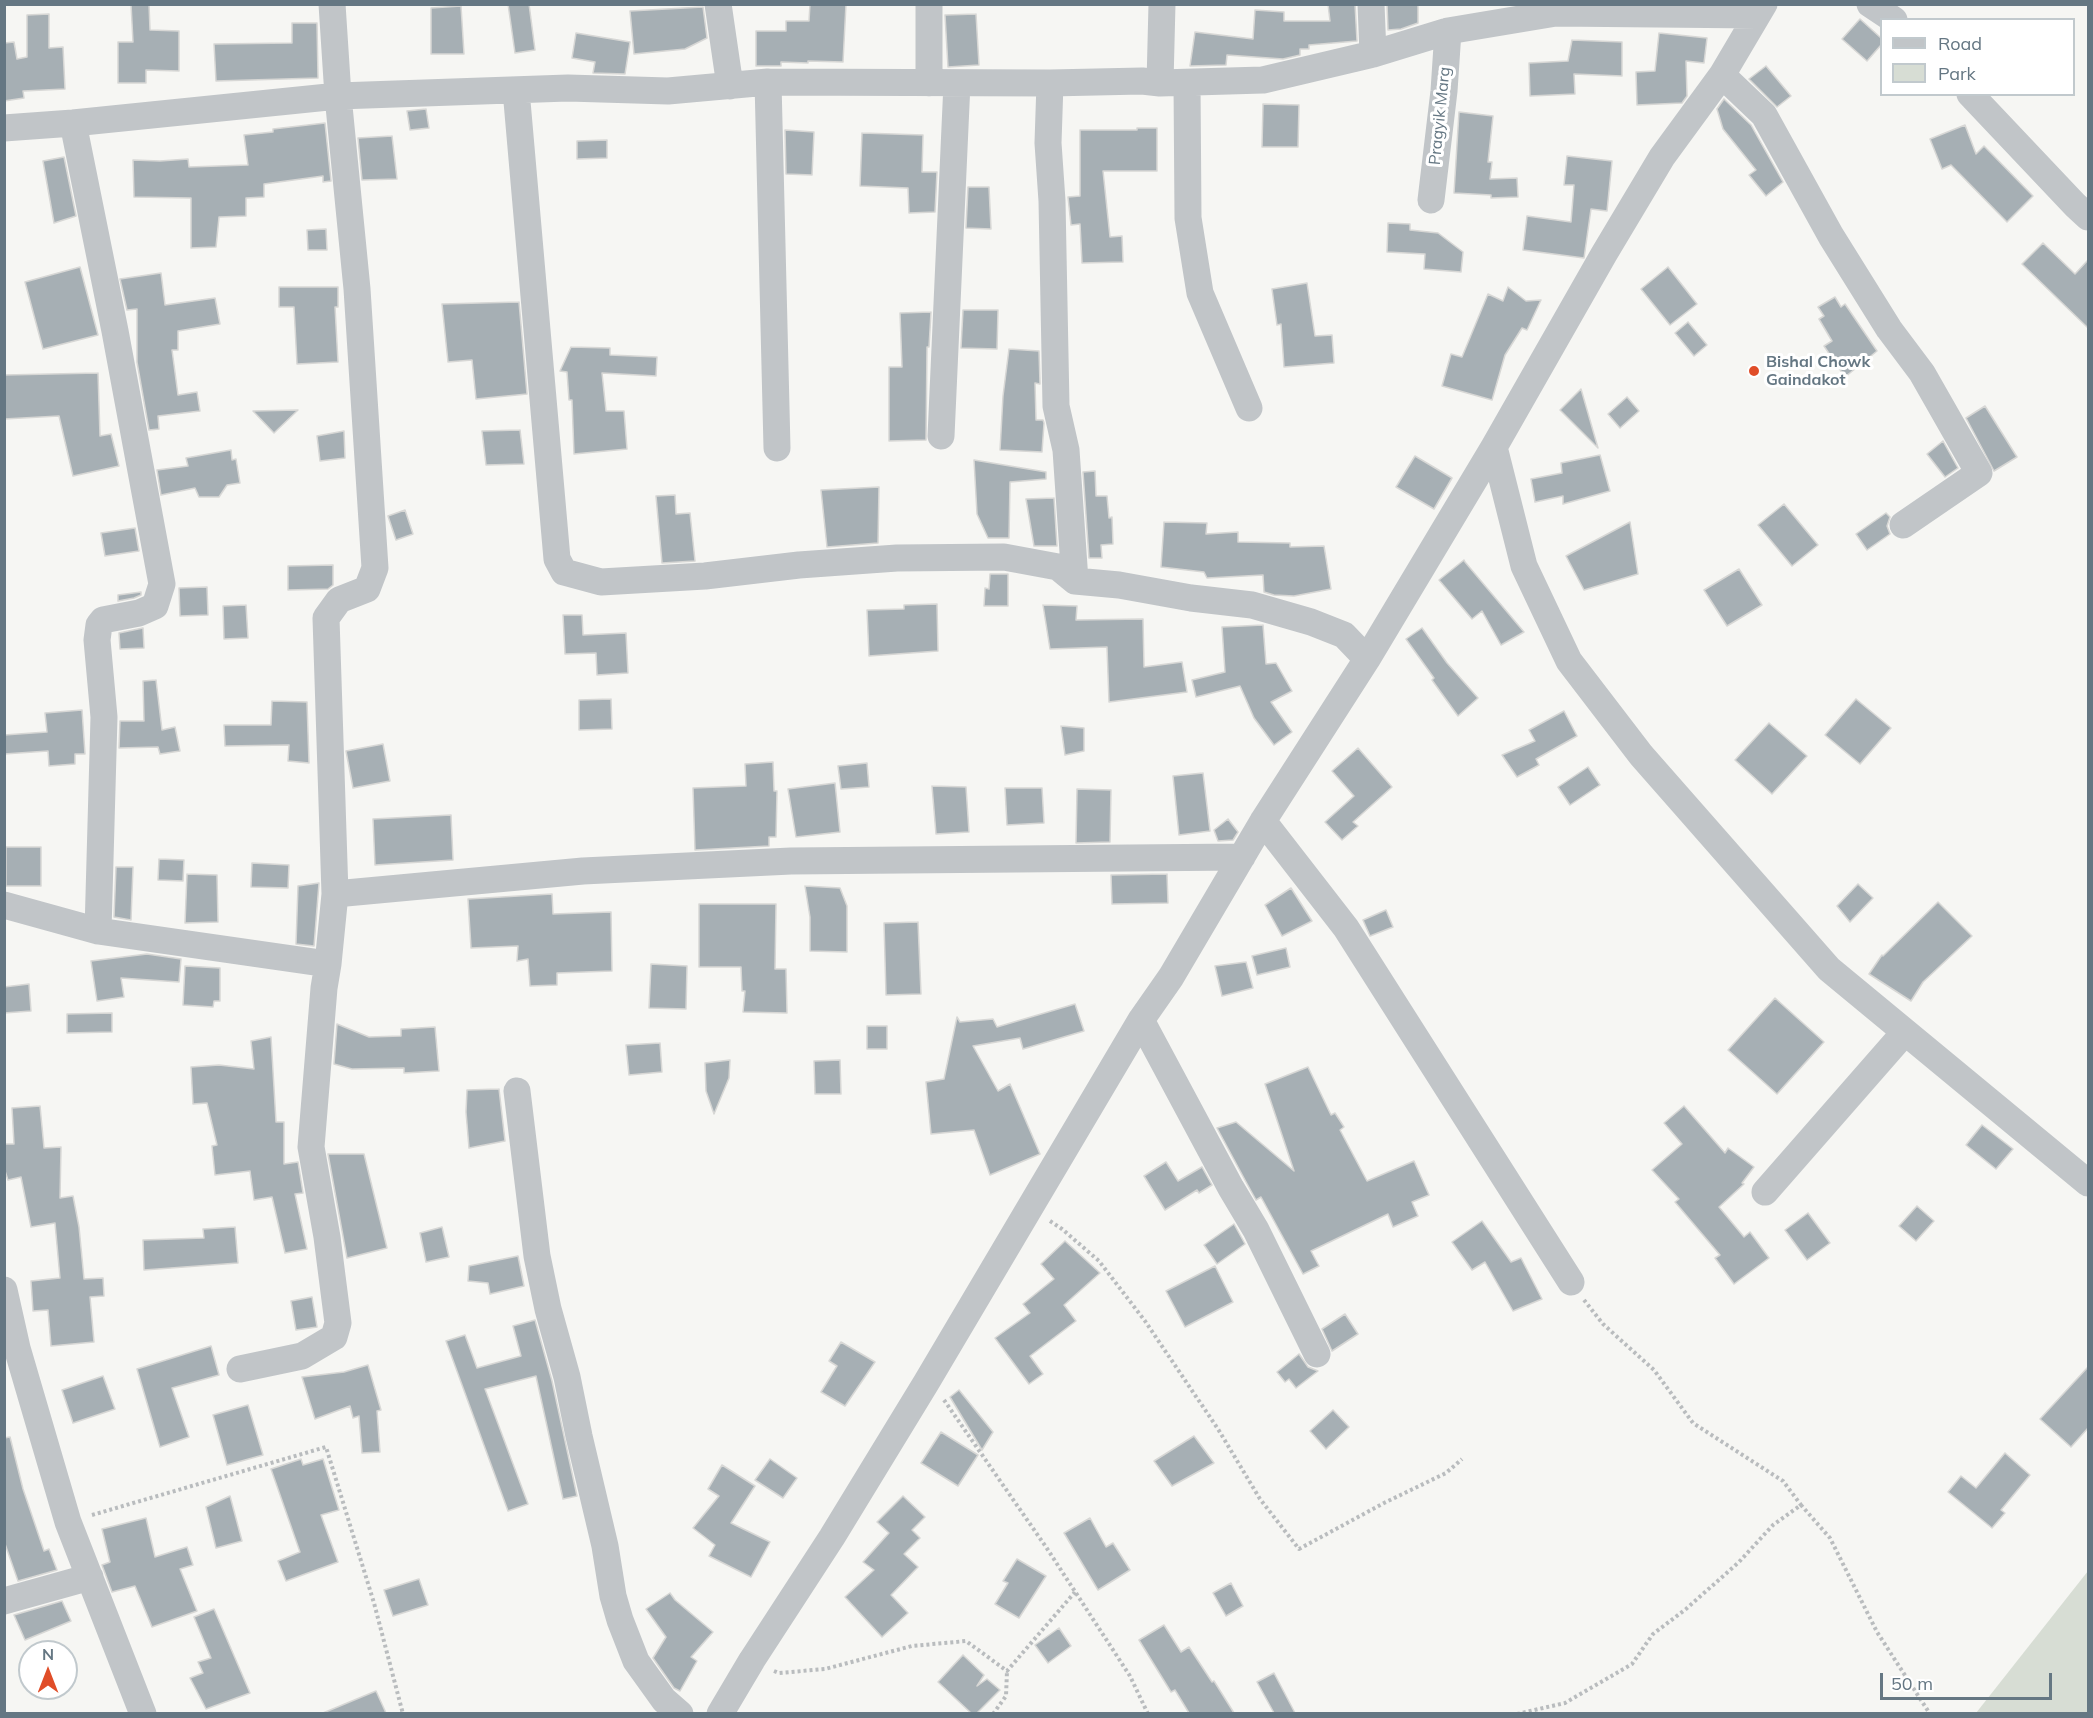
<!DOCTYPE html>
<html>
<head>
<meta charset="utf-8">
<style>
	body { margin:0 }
	#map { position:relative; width:2093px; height:1718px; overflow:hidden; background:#f6f6f3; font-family:Mulish,sans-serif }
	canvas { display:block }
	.frame { position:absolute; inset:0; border:6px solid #657783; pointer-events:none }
	.legend { position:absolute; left:1880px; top:18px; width:195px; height:78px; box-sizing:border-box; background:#fff; border:2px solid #c1c9cd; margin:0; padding:8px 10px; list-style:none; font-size:18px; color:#657783 }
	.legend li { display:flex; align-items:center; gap:12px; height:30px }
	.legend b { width:30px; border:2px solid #c1c9cd }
	.north { position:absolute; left:18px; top:1640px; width:60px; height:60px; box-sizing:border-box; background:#fff; border:2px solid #c1c9cd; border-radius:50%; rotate:0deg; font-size:16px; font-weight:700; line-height:24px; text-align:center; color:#657783 }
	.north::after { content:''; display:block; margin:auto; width:21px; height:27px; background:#e04d28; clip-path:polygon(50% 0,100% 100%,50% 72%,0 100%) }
	.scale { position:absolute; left:1880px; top:1673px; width:172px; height:27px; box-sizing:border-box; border:3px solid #657783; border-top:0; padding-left:8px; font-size:18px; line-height:21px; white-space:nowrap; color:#657783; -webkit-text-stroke:4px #fff; paint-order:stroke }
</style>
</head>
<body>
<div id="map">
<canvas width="2093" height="1718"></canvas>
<div class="frame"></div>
<ul class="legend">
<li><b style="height:8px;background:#c1c5c8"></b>Road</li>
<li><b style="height:16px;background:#d7ddd4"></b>Park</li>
</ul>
<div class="north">N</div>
<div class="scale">50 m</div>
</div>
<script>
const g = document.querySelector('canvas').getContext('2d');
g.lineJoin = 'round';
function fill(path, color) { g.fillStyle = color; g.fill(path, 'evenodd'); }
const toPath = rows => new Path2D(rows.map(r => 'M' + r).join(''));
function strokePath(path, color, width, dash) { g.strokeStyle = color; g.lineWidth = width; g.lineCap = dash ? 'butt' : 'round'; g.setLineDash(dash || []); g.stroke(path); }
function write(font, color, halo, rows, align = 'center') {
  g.font = font + ' Mulish,sans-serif'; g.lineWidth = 6; g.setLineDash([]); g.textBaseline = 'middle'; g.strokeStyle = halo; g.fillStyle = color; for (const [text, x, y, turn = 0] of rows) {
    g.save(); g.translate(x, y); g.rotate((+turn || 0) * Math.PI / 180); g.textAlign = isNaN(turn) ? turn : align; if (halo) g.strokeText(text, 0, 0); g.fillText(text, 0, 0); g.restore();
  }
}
const green = toPath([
	[2088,1571,2088,1713,1976,1713]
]);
const building = toPath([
	[131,4,149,4,150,30,179,31,179,71,146,70,146,83,118,83,118,42,133,42,131,4],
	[508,4,529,4,535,50,515,53,508,4],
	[810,4,846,4,843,62,808,61,808,63,781,62,781,66,756,66,756,31,786,31,786,21,809,21,810,4],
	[1328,4,1355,4,1357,41,1309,45,1309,49,1300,49,1300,55,1283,59,1227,55,1226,65,1190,66,1195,32,1253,39,1255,10,1284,12,1284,21,1330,21,1328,4],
	[1387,4,1418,4,1418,23,1401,29,1388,30,1387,4],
	[461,6,464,54,431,54,431,8,461,6],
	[703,7,707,38,685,49,634,54,630,11,703,7],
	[49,14,49,48,63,47,65,89,23,91,24,98,4,101,4,43,14,42,17,59,27,57,27,15,49,14],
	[976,14,979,65,948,67,945,15,976,14],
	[1860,19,1881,38,1881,45,1867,61,1842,39,1860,19],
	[292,23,317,23,318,78,216,81,214,44,292,43,292,23],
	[576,33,630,42,625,74,593,73,595,62,572,58,576,33],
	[1659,33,1707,38,1704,63,1686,61,1687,96,1682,103,1637,105,1636,72,1655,71,1659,33],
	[1572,40,1622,42,1622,76,1574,74,1575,94,1530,96,1529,63,1568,61,1572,40],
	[1766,66,1791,96,1777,107,1749,79,1766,66],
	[1724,99,1751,125,1783,182,1766,196,1749,175,1756,170,1723,129,1717,109,1724,99],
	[1263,104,1299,105,1298,147,1262,147,1263,104],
	[426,109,429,128,410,130,407,111,426,109],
	[1459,112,1493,116,1488,162,1492,162,1490,179,1517,178,1518,197,1491,198,1491,195,1454,193,1459,112],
	[325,123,331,181,323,182,323,176,264,184,264,197,246,198,246,216,219,217,216,247,191,248,191,198,134,197,133,160,160,161,188,159,189,167,248,165,244,135,273,132,273,129,325,123],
	[1965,125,1976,154,1984,146,2033,196,2007,222,1951,165,1942,169,1930,139,1965,125],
	[1137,128,1157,128,1157,171,1103,171,1110,237,1122,236,1123,262,1082,263,1080,224,1071,225,1068,197,1080,196,1080,130,1137,130,1137,128],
	[785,130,814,132,812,175,786,174,785,130],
	[862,133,923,135,922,172,937,172,935,212,909,213,908,188,860,186,862,133],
	[392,136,397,179,362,180,358,138,392,136],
	[607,140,607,158,577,159,577,141,607,140],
	[1567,156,1612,161,1607,211,1591,209,1584,258,1523,250,1527,216,1571,222,1574,185,1564,185,1567,156],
	[64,157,76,216,54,223,43,161,64,157],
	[968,187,989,187,991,229,966,228,968,187],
	[1388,223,1410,224,1410,230,1438,233,1463,252,1461,272,1424,269,1425,254,1387,252,1388,223],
	[326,229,327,250,308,250,307,230,326,229],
	[2043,243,2075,274,2088,260,2088,328,2022,264,2043,243],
	[80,267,98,335,43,349,25,282,80,267],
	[1668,267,1697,304,1670,325,1641,289,1668,267],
	[161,273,165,305,215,298,220,324,178,331,178,350,172,350,178,395,197,392,200,411,158,416,159,429,149,430,137,362,137,309,127,310,120,279,161,273],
	[1307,283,1315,336,1332,335,1334,363,1284,367,1281,324,1277,325,1272,289,1307,283],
	[279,287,338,287,338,307,335,307,338,362,297,364,294,307,279,307,279,287],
	[1508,287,1526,301,1541,300,1527,330,1522,328,1505,355,1492,400,1442,386,1451,354,1462,357,1488,294,1503,301,1508,287],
	[1835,297,1841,307,1845,304,1877,351,1845,377,1824,346,1832,341,1819,319,1824,316,1818,307,1835,297],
	[519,302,527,394,476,399,472,360,448,362,442,304,519,302],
	[963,310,998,310,997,349,961,348,963,310],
	[931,312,929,347,927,347,926,440,889,441,889,367,902,367,900,313,931,312],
	[1688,322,1707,345,1694,356,1675,333,1688,322],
	[571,347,610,348,610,355,657,357,656,376,602,373,606,411,624,411,627,449,574,454,572,400,569,400,567,372,560,371,571,347],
	[1009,349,1039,351,1040,384,1035,383,1036,420,1043,420,1044,423,1042,452,1000,450,1003,396,1009,349],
	[98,373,100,436,111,434,119,466,73,476,59,416,4,419,4,375,98,373],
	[1581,389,1598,448,1560,410,1581,389],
	[1627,397,1639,411,1620,428,1608,414,1627,397],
	[1985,406,2017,457,1994,471,1966,418,1985,406],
	[298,410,274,433,253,411,298,410],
	[520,430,524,464,486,465,482,431,520,430],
	[344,431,345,458,320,461,317,436,344,431],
	[1943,441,1958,468,1945,477,1927,454,1943,441],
	[231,450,232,460,236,459,240,483,227,485,219,497,199,497,195,488,161,495,157,470,188,466,186,458,231,450],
	[1600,455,1610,491,1563,504,1563,496,1535,502,1531,479,1562,473,1561,463,1600,455],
	[1415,456,1452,478,1434,509,1396,487,1415,456],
	[974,460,1046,472,1046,479,1010,482,1009,538,988,538,977,514,974,460],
	[1095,471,1096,496,1107,496,1109,518,1112,517,1113,544,1101,545,1102,558,1089,558,1083,472,1095,471],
	[879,487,878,543,827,547,821,490,879,487],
	[675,495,676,514,690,513,695,561,662,563,656,496,675,495],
	[1054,498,1057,546,1034,546,1026,499,1054,498],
	[1784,504,1818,545,1792,566,1758,525,1784,504],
	[405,510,413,534,396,540,388,516,405,510],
	[1886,513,1890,517,1887,526,1890,534,1867,550,1856,534,1886,513],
	[1164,522,1207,523,1206,534,1238,532,1238,542,1290,543,1290,547,1324,546,1331,589,1294,596,1274,595,1264,592,1263,575,1207,578,1204,572,1161,567,1164,522],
	[1630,522,1638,574,1584,590,1566,556,1630,522],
	[135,528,139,551,105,556,101,533,135,528],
	[1464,560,1465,562,1524,632,1501,645,1482,611,1472,619,1439,580,1464,560],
	[333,565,333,585,328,589,288,590,288,566,333,565],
	[1739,569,1762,605,1727,626,1704,590,1739,569],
	[990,574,1008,574,1008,606,984,606,985,588,989,589,990,574],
	[207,587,208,615,180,616,179,588,207,587],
	[141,592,141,595,134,598,118,601,118,595,141,592],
	[937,604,938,651,869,656,867,610,904,609,904,605,937,604],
	[246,605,248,638,224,639,223,606,246,605],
	[1043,605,1077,606,1076,620,1143,619,1144,667,1182,662,1187,692,1109,702,1107,647,1050,649,1043,605],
	[563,615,582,615,583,635,626,633,628,673,597,675,596,653,565,654,563,615],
	[1263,625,1266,664,1276,663,1292,691,1271,702,1292,732,1274,745,1254,718,1240,686,1196,697,1192,680,1225,672,1222,627,1263,625],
	[143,628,144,648,120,649,119,633,143,628],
	[1422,628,1447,663,1478,698,1458,716,1432,680,1434,678,1406,639,1422,628],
	[156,680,162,730,175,727,180,751,160,754,158,747,119,748,120,721,144,721,143,681,156,680],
	[611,699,612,729,579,730,579,700,611,699],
	[1856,699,1891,728,1860,764,1825,735,1856,699],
	[272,701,307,702,309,763,288,761,289,745,225,746,224,725,271,725,272,701],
	[82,710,85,754,75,754,75,764,49,766,48,751,4,754,4,735,47,732,45,713,82,710],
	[1564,711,1577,736,1536,759,1539,765,1517,777,1502,755,1535,741,1529,730,1564,711],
	[1769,723,1807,756,1772,794,1735,760,1769,723],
	[1061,726,1084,728,1084,751,1065,755,1061,726],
	[383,744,390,781,353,788,346,751,383,744],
	[1358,748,1392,787,1353,822,1358,826,1342,840,1325,822,1354,796,1332,771,1358,748],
	[773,762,774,791,777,791,776,837,769,837,769,846,695,850,693,788,746,786,745,764,773,762],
	[867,763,869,787,841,789,838,766,867,763],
	[1588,767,1600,785,1570,805,1558,787,1588,767],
	[1203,773,1210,831,1179,835,1173,776,1203,773],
	[835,783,840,832,796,837,788,789,835,783],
	[932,786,966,787,969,832,936,834,932,786],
	[1005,788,1042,788,1044,823,1007,825,1005,788],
	[1077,789,1111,790,1110,842,1076,843,1077,789],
	[451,815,453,860,375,865,373,819,451,815],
	[1228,819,1238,832,1233,840,1218,841,1214,830,1228,819],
	[6,847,41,847,41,886,6,886,6,847],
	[159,859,184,860,183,881,158,880,159,859],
	[252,863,289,865,288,888,251,887,252,863],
	[116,867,133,867,131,920,114,917,116,867],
	[187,874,217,875,218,922,185,923,187,874],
	[1167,874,1168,903,1112,904,1111,875,1167,874],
	[319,883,314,946,296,944,298,886,319,883],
	[1858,884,1873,898,1850,922,1837,906,1858,884],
	[805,886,840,888,847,906,847,952,810,951,810,917,805,886],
	[1291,888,1312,921,1282,936,1265,905,1291,888],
	[552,894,553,914,611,912,612,971,557,973,557,985,530,986,528,959,517,961,518,946,471,948,468,899,552,894],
	[1938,902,1972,936,1923,982,1911,1001,1869,974,1882,955,1883,956,1938,902],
	[699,904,776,904,775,969,786,969,787,1013,743,1012,745,991,742,991,741,967,699,967,699,904],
	[1386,910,1393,927,1370,936,1363,920,1386,910],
	[918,922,921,994,886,995,884,923,918,922],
	[1286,948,1290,967,1257,975,1252,956,1286,948],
	[147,954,181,959,179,982,121,978,124,997,97,1001,91,961,147,954],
	[1246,962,1253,988,1222,996,1215,966,1246,962],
	[651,964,687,966,686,1009,649,1008,651,964],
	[185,966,220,968,220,1001,214,1001,213,1007,183,1005,185,966],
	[29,984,31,1011,4,1013,4,987,29,984],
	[1775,998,1824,1042,1777,1094,1728,1050,1775,998],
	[1075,1004,1084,1031,1023,1049,1020,1038,973,1046,998,1091,1010,1084,1040,1154,990,1175,974,1130,931,1134,926,1082,944,1079,957,1017,960,1022,993,1019,997,1027,1075,1004],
	[112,1013,112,1032,67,1033,67,1014,112,1013],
	[337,1024,369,1037,401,1036,401,1029,435,1027,439,1071,404,1073,404,1068,352,1069,334,1064,337,1024],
	[867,1026,887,1026,887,1049,867,1049,867,1026],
	[271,1037,276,1122,284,1122,284,1164,298,1162,303,1193,295,1194,307,1249,285,1253,272,1197,254,1200,250,1171,215,1175,212,1146,217,1145,207,1103,193,1104,191,1067,219,1065,254,1069,251,1041,271,1037],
	[660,1043,662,1072,629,1075,626,1045,660,1043],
	[730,1060,729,1078,714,1114,706,1091,705,1063,730,1060],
	[840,1060,841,1094,815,1094,814,1061,840,1060],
	[1308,1067,1331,1115,1335,1113,1344,1127,1340,1130,1367,1181,1414,1161,1429,1195,1412,1202,1418,1216,1393,1227,1388,1214,1311,1251,1319,1266,1303,1274,1261,1197,1256,1200,1245,1180,1217,1128,1236,1122,1294,1171,1265,1084,1308,1067],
	[499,1089,505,1141,469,1148,466,1112,467,1090,499,1089],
	[40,1106,44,1148,61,1147,60,1198,73,1196,79,1227,84,1279,103,1278,104,1296,90,1297,94,1342,51,1346,48,1310,33,1311,31,1281,60,1278,55,1223,31,1227,21,1177,8,1180,4,1168,4,1144,14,1144,12,1108,40,1106],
	[1684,1106,1725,1153,1728,1148,1754,1167,1742,1183,1744,1184,1719,1207,1744,1237,1750,1232,1769,1258,1734,1284,1715,1258,1720,1255,1675,1202,1679,1199,1652,1170,1682,1144,1664,1123,1684,1106],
	[1982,1125,2013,1149,1996,1169,1966,1145,1982,1125],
	[328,1154,364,1154,387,1248,347,1258,328,1154],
	[1166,1162,1178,1181,1202,1167,1212,1185,1199,1193,1197,1190,1165,1210,1144,1176,1166,1162],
	[1917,1206,1934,1221,1916,1241,1899,1226,1917,1206],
	[1808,1213,1830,1243,1807,1260,1785,1230,1808,1213],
	[1482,1221,1511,1262,1521,1258,1542,1299,1513,1311,1485,1262,1472,1270,1452,1242,1482,1221],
	[1234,1224,1245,1244,1217,1264,1204,1245,1234,1224],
	[235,1227,238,1263,144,1270,143,1240,204,1238,203,1229,235,1227],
	[442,1227,449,1257,426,1262,420,1233,442,1227],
	[1065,1241,1100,1273,1064,1305,1076,1321,1030,1356,1043,1374,1029,1384,995,1338,1030,1313,1023,1304,1054,1279,1041,1264,1065,1241],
	[518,1256,524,1286,490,1294,488,1283,468,1281,469,1266,518,1256],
	[1215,1266,1233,1302,1185,1327,1166,1291,1215,1266],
	[312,1297,317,1327,296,1330,291,1301,312,1297],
	[1345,1314,1358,1334,1332,1351,1322,1329,1345,1314],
	[535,1320,552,1381,577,1496,563,1499,536,1376,485,1389,528,1504,508,1511,446,1341,465,1335,477,1368,521,1356,513,1326,535,1320],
	[841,1342,875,1362,845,1406,821,1392,837,1366,829,1361,841,1342],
	[211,1346,219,1375,172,1388,189,1437,160,1447,137,1369,211,1346],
	[1299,1354,1308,1367,1318,1371,1296,1388,1289,1379,1285,1382,1277,1372,1299,1354],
	[368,1365,381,1410,377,1411,380,1452,362,1453,359,1416,353,1418,350,1406,315,1419,302,1377,344,1372,368,1365],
	[2088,1367,2088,1428,2071,1447,2040,1419,2088,1367],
	[103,1376,115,1409,73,1423,62,1390,103,1376],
	[959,1390,993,1432,982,1450,950,1397,959,1390],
	[248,1405,263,1455,227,1465,213,1415,248,1405],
	[1333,1410,1349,1427,1326,1449,1310,1431,1333,1410],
	[941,1432,978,1455,958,1486,921,1463,941,1432],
	[1194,1436,1214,1463,1172,1486,1154,1461,1194,1436],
	[10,1437,23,1489,44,1551,49,1549,57,1570,18,1581,4,1541,4,1438,10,1437],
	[2005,1453,2030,1475,2001,1510,2005,1513,1992,1528,1948,1492,1961,1476,1976,1488,2005,1453],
	[301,1459,303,1465,323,1459,339,1510,321,1515,338,1562,286,1581,278,1561,300,1552,271,1469,301,1459],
	[770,1459,797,1478,783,1498,755,1480,770,1459],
	[722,1465,755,1486,731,1523,770,1542,751,1577,709,1556,715,1545,693,1528,719,1496,708,1489,722,1465],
	[230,1496,242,1541,216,1548,206,1507,230,1496],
	[903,1496,925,1517,912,1530,920,1538,904,1554,918,1567,891,1595,908,1613,882,1637,845,1597,874,1570,863,1562,889,1533,877,1522,903,1496],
	[146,1518,155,1557,187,1547,193,1565,180,1569,197,1611,152,1627,135,1586,112,1592,102,1565,110,1562,102,1529,146,1518],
	[1090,1518,1106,1547,1113,1543,1130,1570,1098,1590,1064,1533,1090,1518],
	[1017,1559,1046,1576,1019,1618,995,1604,1008,1583,1003,1581,1017,1559],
	[419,1579,428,1605,393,1616,384,1590,419,1579],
	[1231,1583,1243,1606,1226,1616,1213,1593,1231,1583],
	[670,1593,675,1600,713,1632,691,1657,697,1661,680,1691,674,1688,653,1658,666,1637,646,1609,670,1593],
	[62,1601,71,1621,25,1640,14,1615,62,1601],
	[214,1609,250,1693,206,1709,190,1678,203,1673,198,1662,211,1658,194,1617,214,1609],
	[1164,1625,1181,1652,1189,1647,1212,1682,1214,1681,1234,1713,1189,1713,1175,1690,1171,1692,1139,1640,1164,1625],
	[1059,1628,1071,1646,1048,1663,1035,1645,1059,1628],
	[963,1655,984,1675,977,1686,987,1679,1000,1690,977,1713,971,1713,938,1682,963,1655],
	[1274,1673,1295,1713,1274,1713,1257,1682,1274,1673],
	[376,1691,386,1713,323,1713,376,1691]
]);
const path = toPath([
	[1050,1221,1062,1229,1099,1261,1145,1321,1218,1429,1260,1499,1299,1549,1384,1503,1446,1473,1462,1459],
	[1584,1300,1603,1324,1654,1370,1693,1423,1783,1481,1801,1505],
	[944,1400,1046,1547,1130,1676,1148,1714],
	[92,1515,326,1447,374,1603,403,1714],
	[774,1671,779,1673,825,1669,912,1646,966,1641,1007,1671,1075,1592],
	[993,1714,1006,1696,1007,1671],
	[1517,1714,1565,1703,1632,1664,1653,1634,1686,1609,1739,1562,1773,1525,1801,1505,1830,1538,1877,1632,1930,1714]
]);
const minor = toPath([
	[332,4,338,96,357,289,375,568,367,589,339,600,326,618,335,894],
	[718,4,730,86],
	[929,4,929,83],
	[1371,4,1373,54],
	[1870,4,1894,20],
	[1722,75,1764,115,1831,236,1889,329,1922,373,1979,473,1903,525],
	[768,82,777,448],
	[1050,83,1048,143,1052,201,1056,406,1066,450,1075,581],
	[1160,83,1162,4],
	[1187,83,1188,218,1200,293,1249,408],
	[516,90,557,559,564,572,601,582,705,576,799,565,897,558,1004,557,1058,567,1075,581,1119,585,1191,598,1252,605,1311,622,1344,635,1367,659],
	[1970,94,2075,205,2088,217],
	[73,123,115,331,162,584,155,606,139,613,103,620,99,625,97,640,104,717,98,931],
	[4,128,73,123,338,96,568,88,668,91,768,82,1050,83,1142,81,1160,83,1263,80,1373,54,1448,31,1556,13,1757,15],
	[1431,200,1444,91,1448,31],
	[941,436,957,83],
	[1494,447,1524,566,1569,661,1641,755,1829,969,2088,1183],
	[1263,821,1346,928,1571,1282],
	[4,905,98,931,328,964],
	[1141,1020,1231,1188,1256,1230,1317,1354],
	[517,1091,537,1256,548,1309,567,1377,579,1436,605,1546,613,1596,620,1620,636,1661,664,1700,680,1714],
	[1765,1192,1905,1032],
	[4,1290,17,1348,68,1522,143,1714],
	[240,1369,302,1356,334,1337,338,1323,327,1237,311,1147,324,988,328,964,335,894,583,871,791,861,1242,857],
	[4,1601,90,1577],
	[720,1714,752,1660,832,1537,926,1383,1141,1020,1171,977,1263,821,1367,659,1494,447,1604,254,1662,157,1722,75,1764,4]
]);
const markers = [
	[1754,371,6,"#e04d28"]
];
const streetNames = [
	["Pragyik Marg",1440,116,-84]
];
const poiNames = [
	["Bishal Chowk",1766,362],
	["Gaindakot",1766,380]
];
fill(green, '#d7ddd4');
fill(building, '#a6afb4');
strokePath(building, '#d7d7d5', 1.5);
strokePath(path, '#b9bcbe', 4, [3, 3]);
strokePath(minor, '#c1c5c8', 27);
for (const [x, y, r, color] of markers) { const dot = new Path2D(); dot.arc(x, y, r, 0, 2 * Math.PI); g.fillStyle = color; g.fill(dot); strokePath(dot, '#fff', 2); }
write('16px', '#657783', '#fff', streetNames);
write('bold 16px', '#657783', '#fff', poiNames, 'left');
</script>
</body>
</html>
